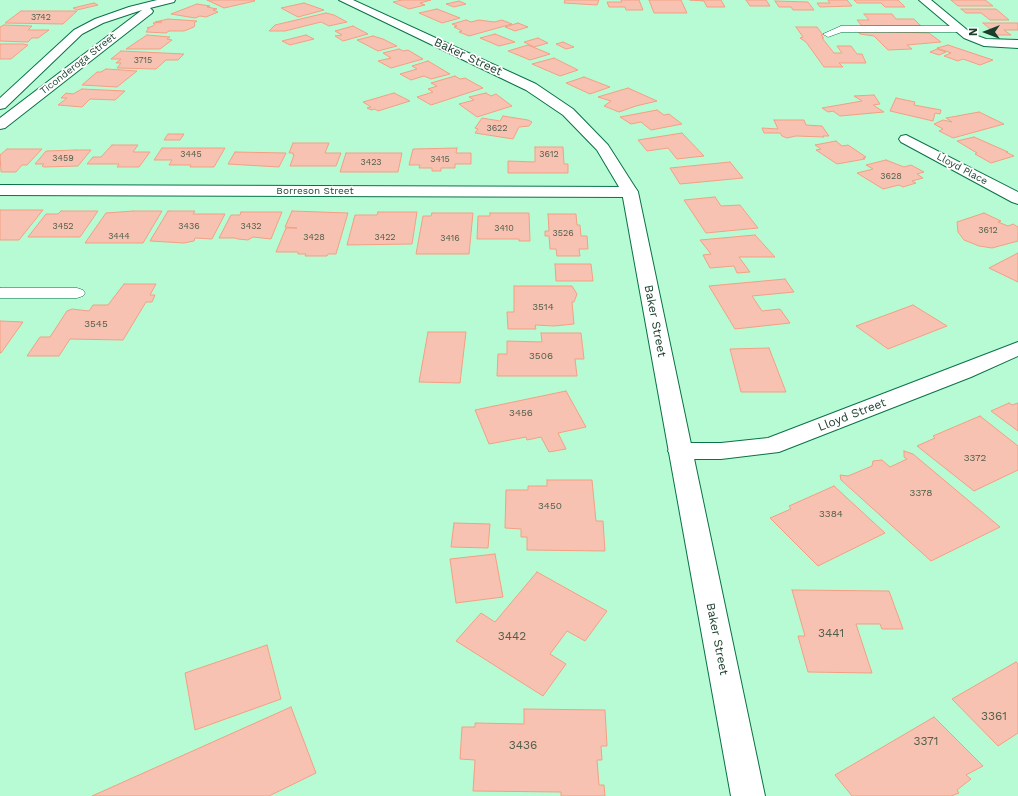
<!DOCTYPE html>
<html>
<head>
<meta charset="utf-8">
<style>
	body { margin:0 }
	#map { position:relative; width:1018px; height:796px; overflow:hidden; background:#b7fbd4; font-family:"Work Sans",sans-serif }
	canvas { display:block }
	.north { position:absolute; left:966px; top:12px; width:40px; height:40px; -webkit-text-stroke:3px #fff; paint-order:stroke; rotate:270deg; font-size:11px; font-weight:700; line-height:16px; text-align:center; color:#193e2b }
	.north::after { content:''; display:block; margin:auto; width:14px; height:18px; background:#193e2b; clip-path:polygon(50% 0,100% 100%,50% 72%,0 100%) }
</style>
</head>
<body>
<div id="map">
<canvas width="1018" height="796"></canvas>
<div class="north">N</div>
</div>
<script>
const g = document.querySelector('canvas').getContext('2d');
g.lineJoin = 'round';
function fill(path, color) { g.fillStyle = color; g.fill(path, 'evenodd'); }
const toPath = rows => new Path2D(rows.map(r => 'M' + r).join(''));
function strokePath(path, color, width, dash) { g.strokeStyle = color; g.lineWidth = width; g.lineCap = dash ? 'butt' : 'round'; g.setLineDash(dash || []); g.stroke(path); }
function write(font, color, halo, rows, align = 'center') {
  g.font = font + ' "Work Sans",sans-serif'; g.lineWidth = 3.5; g.setLineDash([]); g.textBaseline = 'middle'; g.strokeStyle = halo; g.fillStyle = color; for (const [text, x, y, turn = 0] of rows) {
    g.save(); g.translate(x, y); g.rotate((+turn || 0) * Math.PI / 180); g.textAlign = isNaN(turn) ? turn : align; if (halo) g.strokeText(text, 0, 0); g.fillText(text, 0, 0); g.restore();
  }
}
const building = toPath([
	[207,0,254,0,255,1,224,8,207,0],
	[402,0,431,0,420,3,425,5,409,9,393,2,402,0],
	[565,0,599,0,597,5,564,3,565,0],
	[621,0,639,0,643,10,626,10,625,7,609,7,607,2,622,2,621,0],
	[649,0,681,0,687,13,654,13,649,0],
	[690,0,721,0,725,7,707,7,704,1,690,0],
	[746,0,766,0,770,6,750,6,746,0],
	[828,0,847,0,852,6,820,7,817,3,830,3,828,0],
	[854,0,898,0,905,7,885,7,881,3,857,3,854,0],
	[951,0,985,0,993,6,958,6,951,0],
	[459,1,466,4,454,7,446,4,459,1],
	[775,1,808,2,814,10,793,10,791,7,779,7,775,1],
	[94,3,98,5,77,10,73,8,94,3],
	[304,3,324,10,298,17,281,8,304,3],
	[197,4,210,6,207,7,217,9,213,10,218,12,206,17,200,16,195,18,171,14,197,4],
	[437,9,460,18,442,23,419,13,437,9],
	[961,9,996,9,1009,20,990,20,981,13,966,13,961,9],
	[21,11,77,11,63,24,5,23,21,11],
	[326,13,334,15,347,22,329,26,321,22,285,31,269,31,275,25,326,13],
	[864,14,892,14,896,19,914,19,921,26,862,26,857,20,869,20,864,14],
	[168,19,197,21,194,23,195,24,194,27,184,31,169,31,166,33,146,32,149,28,147,28,153,26,155,24,153,23,162,22,155,22,168,19],
	[466,20,471,22,479,20,494,22,502,20,512,24,469,36,459,32,462,31,454,27,457,26,452,24,466,20],
	[518,23,528,27,515,31,505,27,518,23],
	[983,23,1018,23,1018,30,1004,30,1011,35,997,35,983,23],
	[4,25,32,26,28,30,49,30,38,38,32,38,28,42,0,41,0,27,4,25],
	[353,26,368,34,343,41,335,36,342,35,335,31,353,26],
	[796,27,817,27,823,35,821,35,824,38,822,38,834,53,842,53,837,46,851,46,857,54,862,54,866,63,839,63,843,67,824,67,806,42,800,38,803,37,796,27],
	[857,31,929,33,941,42,907,45,912,49,888,50,874,36,860,34,857,31],
	[495,34,515,42,499,46,480,38,495,34],
	[147,35,170,37,167,39,172,40,160,49,126,49,147,35],
	[306,35,314,39,290,45,282,41,306,35],
	[373,36,383,39,397,46,378,51,357,40,373,36],
	[538,38,548,43,534,47,524,42,538,38],
	[563,42,574,47,566,49,556,44,563,42],
	[0,44,23,44,28,45,11,59,0,59,0,44],
	[528,45,550,54,530,60,508,51,528,45],
	[948,45,993,60,980,65,963,59,958,61,944,56,951,53,937,48,948,45],
	[399,49,403,51,408,50,423,59,391,68,378,61,391,58,383,53,399,49],
	[937,49,946,52,939,55,930,52,937,49],
	[121,51,184,54,178,60,166,60,156,69,117,68,121,63,116,63,121,59,111,59,121,51],
	[554,58,578,70,560,76,532,64,554,58],
	[428,61,450,74,431,79,424,76,411,80,400,74,417,69,412,66,428,61],
	[106,69,137,71,117,87,82,85,97,72,101,72,106,69],
	[455,76,460,79,465,78,483,88,431,105,417,97,433,92,428,89,437,86,431,83,455,76],
	[584,77,610,87,590,94,566,83,584,77],
	[628,88,657,101,636,106,619,112,604,106,611,101,598,97,628,88],
	[82,89,125,91,115,100,90,99,82,107,58,105,67,98,61,98,66,93,73,94,82,89],
	[394,93,410,101,378,111,375,109,371,110,367,108,371,107,363,102,394,93],
	[486,93,491,96,496,94,512,106,477,117,459,104,474,100,469,97,486,93],
	[874,95,880,104,873,105,884,112,840,116,833,111,828,112,822,108,862,101,854,96,874,95],
	[896,98,915,102,914,105,941,110,940,114,935,113,933,121,890,111,896,98],
	[657,110,664,115,669,114,682,124,651,130,641,122,631,124,620,117,657,110],
	[979,112,1004,124,953,138,939,131,943,129,934,124,943,120,952,122,946,118,979,112],
	[503,116,528,120,532,122,529,126,519,127,513,139,475,133,478,129,475,128,482,118,500,121,503,116],
	[774,120,804,120,806,125,822,126,829,136,823,136,824,137,796,136,787,138,782,136,780,133,764,133,762,128,778,129,774,120],
	[682,133,704,156,677,159,668,148,647,151,638,140,682,133],
	[168,134,184,134,180,140,164,140,168,134],
	[974,137,1008,152,1006,152,1014,156,991,163,975,154,977,153,957,141,974,137],
	[836,141,842,146,848,145,866,157,863,158,865,159,837,164,816,150,821,149,815,145,836,141],
	[293,143,329,143,325,153,341,153,336,166,290,166,294,155,293,155,293,153,289,153,293,143],
	[112,145,138,145,133,152,150,152,139,167,117,167,119,164,87,164,93,157,101,157,112,145],
	[535,147,563,147,564,164,568,164,568,173,508,173,508,161,535,162,535,147],
	[162,148,225,148,214,167,190,167,191,165,169,165,172,160,154,160,162,148],
	[457,148,456,153,471,153,471,164,455,164,455,168,441,168,441,171,432,171,432,168,419,168,420,165,409,165,413,149,457,148],
	[7,149,42,149,27,165,22,165,16,172,1,172,0,155,7,149],
	[76,150,91,150,78,166,44,167,42,166,44,164,35,164,46,151,76,150],
	[235,152,286,153,279,167,228,164,235,152],
	[346,153,402,153,398,172,340,172,346,153],
	[886,160,904,167,911,165,924,172,917,174,923,178,912,181,916,183,903,187,899,185,883,189,857,173,873,169,866,165,886,160],
	[730,162,743,178,680,184,670,168,730,162],
	[715,197,721,206,740,205,758,228,706,233,684,200,715,197],
	[0,210,43,210,19,240,0,240,0,210],
	[61,211,98,211,80,237,28,237,46,214,58,214,61,211],
	[133,211,162,211,143,243,85,243,106,213,133,211],
	[168,211,195,211,193,214,225,214,212,239,195,238,194,241,184,243,150,241,168,211],
	[292,211,348,213,336,254,328,254,327,256,305,256,306,254,298,254,298,252,276,252,286,228,297,228,285,227,292,211],
	[241,212,282,212,271,239,253,237,248,240,238,239,235,238,219,238,231,215,240,215,241,212],
	[378,212,417,212,412,244,347,245,355,215,377,215,378,212],
	[432,213,473,213,469,254,416,254,423,216,431,216,432,213],
	[490,213,529,213,530,241,519,241,519,239,477,239,478,216,490,216,490,213],
	[984,213,1001,221,998,222,1008,226,1013,224,1018,227,1018,241,992,248,979,246,964,240,958,232,957,222,984,213],
	[548,214,576,214,577,225,580,225,581,236,587,236,588,249,579,249,580,256,557,256,556,249,550,249,549,236,545,236,545,231,549,231,548,214],
	[755,235,775,257,739,257,750,272,737,273,734,266,710,268,703,255,711,254,700,240,755,235],
	[1018,253,1018,282,989,268,1018,253],
	[555,264,591,264,593,281,556,281,555,264],
	[785,279,794,292,752,296,762,311,780,309,790,323,735,329,709,286,785,279],
	[124,284,156,284,150,295,155,295,152,302,146,302,123,340,70,339,59,356,27,356,40,337,50,337,67,311,72,309,89,311,93,305,108,305,124,284],
	[514,286,572,286,577,294,574,302,572,302,574,324,554,326,535,325,536,329,508,329,507,312,514,312,514,286],
	[913,305,947,326,888,349,856,326,913,305],
	[0,321,23,322,1,353,0,353,0,321],
	[428,332,466,332,460,383,419,382,428,332],
	[541,333,581,333,584,359,575,359,577,376,497,376,498,354,507,354,507,341,542,342,541,333],
	[769,348,786,392,741,392,730,349,769,348],
	[566,391,586,427,558,433,566,449,549,452,541,437,527,440,526,437,489,444,475,410,566,391],
	[1009,403,1012,405,1018,403,1018,431,991,411,1009,403],
	[980,416,1018,446,1018,470,974,491,917,446,935,438,933,436,980,416],
	[904,451,913,454,1000,527,931,561,841,480,840,475,848,476,872,466,873,461,882,460,890,467,907,459,904,457,904,451],
	[547,480,592,480,596,521,603,521,605,551,527,550,527,537,521,537,521,529,505,528,506,490,528,490,528,486,547,486,547,480],
	[834,486,885,533,818,566,770,518,791,509,789,506,834,486],
	[454,523,490,524,488,548,451,547,454,523],
	[495,554,503,597,456,603,450,559,495,554],
	[537,572,607,611,585,641,567,631,550,654,566,664,543,696,456,641,481,613,495,622,537,572],
	[792,590,889,591,903,629,882,629,880,624,856,624,872,673,808,672,798,636,805,636,792,590],
	[267,645,281,699,195,730,185,673,267,645],
	[1016,662,1018,664,1018,733,998,746,952,699,1016,662],
	[291,707,316,773,269,796,92,796,291,707],
	[524,709,605,710,607,746,601,746,602,760,597,760,599,785,604,785,605,796,561,796,561,792,473,791,475,760,460,759,462,727,475,727,475,723,524,724,524,709],
	[934,717,983,766,966,775,971,779,957,790,959,793,951,796,852,796,835,775,934,717]
]);
const service = toPath([
	[841,26,959,26,964,29,959,32,842,32,828,37,823,34,841,26],
	[0,288,77,288,83,290,85,293,83,296,77,298,0,298,0,288]
]);
const minor = toPath([
	[919,0,931,0,972,34,986,39,1018,40,1018,48,984,46,964,38,919,0],
	[906,135,1018,192,1018,204,1012,202,901,142,899,139,901,136,906,135],
	[0,185,630,187,636,189,638,192,636,195,630,197,0,195,0,185],
	[1018,342,1018,356,971,377,779,452,721,459,680,459,672,457,668,451,672,445,680,443,721,443,768,438,1018,342]
]);
const tertiary = toPath([
	[157,0,175,0,174,2,150,8,153,11,152,13,5,128,0,129,0,118,142,10,103,23,82,34,5,108,0,109,0,98,74,30,95,19,129,7,157,0],
	[339,0,353,0,536,84,573,109,608,145,638,192,765,796,731,796,622,192,597,150,563,115,526,90,339,0]
]);
const farNumbernames = [
	["3742",41,17],
	["3715",143,60],
	["3622",497,128],
	["3445",191,154],
	["3612",549,154],
	["3459",63,158],
	["3415",440,159],
	["3423",371,162],
	["3628",891,176],
	["3452",63,226],
	["3436",189,226],
	["3432",251,226],
	["3410",504,228],
	["3612",988,230],
	["3526",563,233],
	["3444",119,236],
	["3428",314,237],
	["3422",385,237],
	["3416",450,238]
];
const farStreetnames = [
	["Ticonderoga Street",78,64,-38],
	["Lloyd Place",962,169,28],
	["Borreson Street",315,191]
];
const numberNames = [
	["3514",543,307],
	["3545",96,324],
	["3506",541,356],
	["3456",521,413],
	["3372",975,458],
	["3378",921,493],
	["3450",550,506],
	["3384",831,514]
];
const streetNames = [
	["Baker Street",468,57,25],
	["Baker Street",655,321,79],
	["Lloyd Street",852,415,-21],
	["Baker Street",717,639,79]
];
const nearNumbernames = [
	["3441",831,633],
	["3442",512,636],
	["3361",994,716],
	["3371",926,741],
	["3436",523,745]
];
fill(building, '#f7c2b1');
strokePath(building, '#f39f83', 1);
strokePath(service, '#0a7148', 1);
strokePath(minor, '#0a7148', 2);
strokePath(tertiary, '#0a7148', 2);
fill(service, '#fff');
fill(minor, '#fff');
fill(tertiary, '#fff');
write('9px', '#505f4c', null, farNumbernames);
write('10px', '#193e2b', '#fff', farStreetnames);
write('10px', '#505f4c', null, numberNames);
write('12px', '#193e2b', '#fff', streetNames);
write('12px', '#505f4c', null, nearNumbernames);
</script>
</body>
</html>
